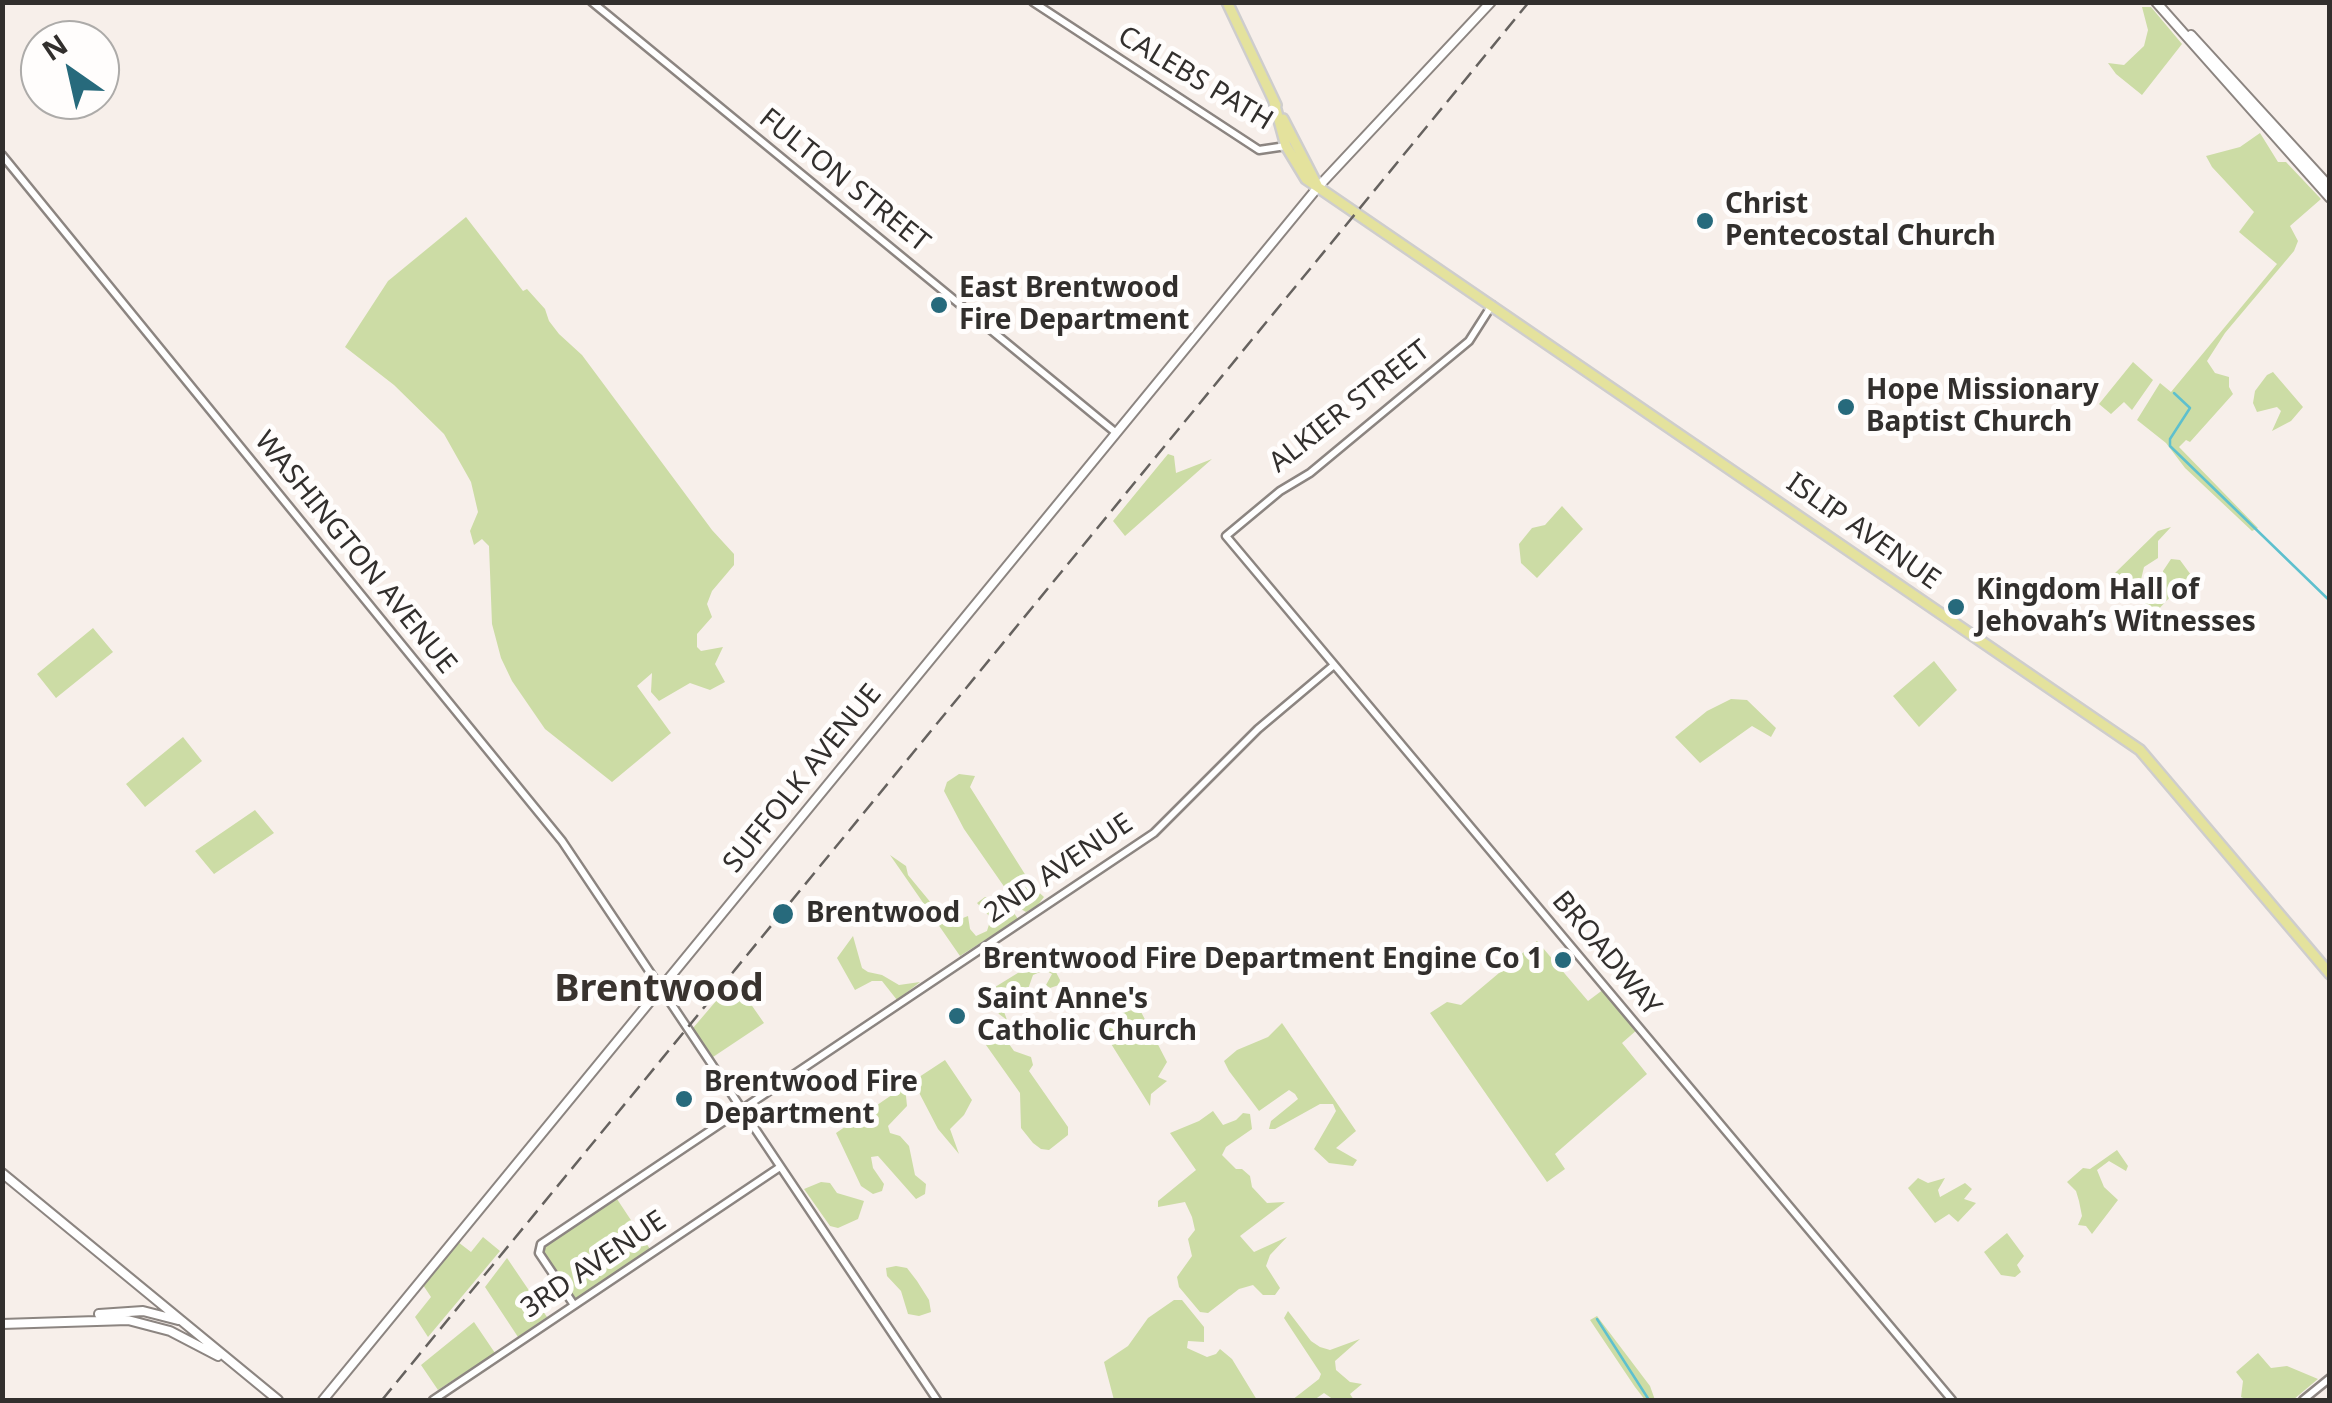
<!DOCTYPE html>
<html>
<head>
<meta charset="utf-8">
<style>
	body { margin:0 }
	#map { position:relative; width:2332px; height:1403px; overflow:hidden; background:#f7efea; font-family:"Noto Sans",sans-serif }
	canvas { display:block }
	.frame { position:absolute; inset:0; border:5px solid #322f2d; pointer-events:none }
	.north { position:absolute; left:20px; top:20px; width:100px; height:100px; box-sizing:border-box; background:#fffdfc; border:2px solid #adaba9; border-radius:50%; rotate:326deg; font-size:28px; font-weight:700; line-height:40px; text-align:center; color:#322f2d }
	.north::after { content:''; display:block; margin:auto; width:35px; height:45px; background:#276a7c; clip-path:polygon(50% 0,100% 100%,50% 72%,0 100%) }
</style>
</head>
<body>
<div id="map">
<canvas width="2332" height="1403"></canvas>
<div class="frame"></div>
<div class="north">N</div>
</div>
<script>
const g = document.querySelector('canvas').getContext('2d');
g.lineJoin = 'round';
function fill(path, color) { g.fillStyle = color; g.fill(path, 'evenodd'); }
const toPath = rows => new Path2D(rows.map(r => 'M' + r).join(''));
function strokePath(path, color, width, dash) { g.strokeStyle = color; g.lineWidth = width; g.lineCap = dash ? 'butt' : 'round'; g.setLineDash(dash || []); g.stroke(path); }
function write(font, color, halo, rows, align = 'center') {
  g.font = font + ' "Noto Sans",sans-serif'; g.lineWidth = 10; g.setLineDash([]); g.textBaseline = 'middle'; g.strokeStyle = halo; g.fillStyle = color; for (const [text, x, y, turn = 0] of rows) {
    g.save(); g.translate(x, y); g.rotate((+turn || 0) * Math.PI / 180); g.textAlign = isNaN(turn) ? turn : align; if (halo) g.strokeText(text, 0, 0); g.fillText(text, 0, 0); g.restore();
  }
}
const green = toPath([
	[2142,7,2151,7,2182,44,2142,95,2116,74,2108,63,2124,65,2144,46,2148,30],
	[2260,133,2278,162,2286,162,2321,199,2290,226,2298,241,2294,251,2225,333,2207,361,2215,373,2229,377,2229,387,2233,394,2190,442,2186,440,2179,447,2258,528,2252,531,2185,468,2166,443,2137,420,2160,383,2171,392,2277,264,2239,232,2254,212,2212,167,2206,156,2240,147],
	[466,217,523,291,527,289,545,309,549,321,559,334,582,355,712,530,734,554,734,565,712,591,707,604,712,617,697,634,697,647,701,651,723,647,715,664,725,682,710,690,690,683,659,701,651,692,652,673,637,686,671,733,612,782,545,729,512,681,501,658,492,624,489,546,482,539,474,545,470,531,478,512,471,482,444,434,394,385,345,347,388,281],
	[2133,362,2153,380,2132,410,2124,402,2111,414,2099,404],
	[2273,372,2303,407,2291,421,2272,431,2281,411,2277,407,2257,412,2253,403,2255,391,2267,375],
	[1168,454,1174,456,1176,473,1212,459,1125,536,1113,521],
	[1562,506,1583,529,1537,578,1521,563,1519,544,1532,528,1545,525],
	[2171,527,2158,541,2158,558,2144,567,2139,588,2150,596,2163,577,2163,571,2171,559,2180,560,2191,575,2154,614,2113,575,2158,531],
	[93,628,113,652,56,698,37,674],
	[1934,661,1957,690,1919,727,1893,696],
	[1731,699,1747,700,1776,728,1771,737,1752,726,1700,763,1675,737,1707,711],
	[183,737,202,761,145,807,126,784],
	[959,774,975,776,970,787,1033,887,1044,897,1037,906,1026,912,1019,908,964,829,944,791,947,782],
	[255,810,274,833,214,874,195,851],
	[890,855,906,866,908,875,946,921,950,923,968,916,970,929,976,936,987,931,991,918,977,903,985,897,1007,903,1018,919,960,956],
	[853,936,862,968,868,972,882,975,899,985,920,982,897,1000,882,981,872,981,855,990,837,958],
	[1537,941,1588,1001,1604,989,1638,1029,1622,1043,1647,1074,1555,1154,1565,1169,1547,1182,1430,1013,1447,1002,1461,1005],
	[1047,955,1060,980,1059,985,1050,988,1046,985,1052,974,1045,970,1033,975,1027,992,1003,1009,1007,1020,999,1014,987,992],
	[734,980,764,1023,713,1057,693,1028],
	[1139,1008,1167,1062,1158,1077,1167,1081,1151,1094,1150,1106,1098,1023,1104,1018],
	[1282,1023,1356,1131,1336,1148,1357,1160,1353,1166,1329,1163,1314,1149,1336,1111,1333,1104,1320,1104,1275,1129,1269,1129,1271,1121,1298,1099,1295,1094,1289,1090,1259,1111,1229,1071,1224,1061,1237,1050,1268,1037],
	[999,1030,1014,1051,1031,1057,1033,1065,1029,1071,1068,1127,1068,1135,1049,1150,1041,1149,1033,1143,1021,1128,1020,1093,986,1045,987,1036],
	[945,1060,972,1100,964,1115,950,1129,959,1154,938,1129,913,1081],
	[905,1086,907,1106,888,1126,890,1133,900,1136,909,1146,915,1175,926,1184,925,1194,916,1199,878,1156,871,1157,873,1168,884,1184,882,1191,873,1194,861,1186,836,1133],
	[1213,1111,1223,1125,1236,1120,1243,1113,1250,1114,1252,1129,1226,1147,1222,1155,1236,1169,1242,1169,1250,1176,1252,1187,1267,1203,1285,1202,1240,1236,1254,1252,1287,1237,1270,1255,1266,1266,1280,1288,1275,1295,1263,1295,1253,1285,1239,1289,1208,1313,1200,1312,1179,1287,1177,1277,1192,1256,1188,1239,1195,1230,1192,1217,1185,1202,1158,1207,1158,1201,1196,1170,1170,1133,1199,1121],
	[2117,1150,2128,1166,2126,1171,2109,1161,2097,1170,2104,1187,2118,1200,2092,1234,2086,1226,2078,1225,2082,1216,2079,1201,2076,1191,2067,1182,2083,1168,2090,1169],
	[1918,1178,1928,1183,1945,1178,1938,1190,1940,1197,1965,1183,1972,1189,1964,1199,1976,1203,1958,1222,1949,1214,1935,1223,1908,1188],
	[821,1182,830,1183,837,1193,864,1201,858,1219,838,1228,830,1226,804,1189],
	[617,1199,650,1249,578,1298,573,1298,542,1252,542,1248],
	[2007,1233,2024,1256,2017,1265,2021,1272,2015,1277,2001,1275,1984,1252],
	[483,1237,500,1251,428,1337,415,1317,431,1297,423,1285,458,1242,471,1252],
	[507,1258,547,1317,518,1337,485,1287],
	[896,1266,907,1268,917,1281,929,1300,931,1312,919,1316,908,1314,901,1291,887,1276,886,1268],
	[1174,1300,1182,1300,1204,1327,1204,1342,1188,1341,1187,1348,1207,1357,1216,1354,1220,1349,1232,1359,1257,1400,1114,1400,1104,1362,1128,1346,1148,1318],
	[1288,1311,1311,1341,1320,1347,1330,1350,1360,1339,1335,1361,1336,1370,1350,1382,1362,1384,1350,1394,1354,1400,1334,1400,1324,1393,1314,1400,1292,1400,1319,1379,1321,1374,1284,1318],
	[1597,1316,1650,1386,1655,1400,1645,1400,1635,1387,1590,1320],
	[474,1322,495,1353,438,1390,421,1365],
	[2258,1353,2271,1368,2287,1366,2318,1379,2293,1400,2248,1400,2241,1397,2243,1381,2236,1372]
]);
const stream = toPath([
	[2174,393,2190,408,2170,439,2170,446,2330,601],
	[1597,1319,1649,1400]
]);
const tertiary = toPath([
	[592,2,1115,432],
	[1033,2,1259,150,1286,146],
	[2,155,562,841,937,1400],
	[1492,305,1469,341,1310,473,1280,491,1226,536,1952,1400],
	[574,1305,539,1253,541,1244,1154,833,1258,729,1334,665],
	[433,1400,780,1167],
	[2303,1400,2330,1378]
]);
const secondary = toPath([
	[2156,2,2330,198],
	[2191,35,2330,187],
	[2,1173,278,1400],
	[99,1314,143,1311,178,1320],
	[2,1324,128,1320,170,1331,218,1356],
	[323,1400,1318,187,1491,2]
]);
const primary = toPath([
	[1227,2,1276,105],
	[1274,102,1286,146,1306,179,2140,750,2330,974],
	[1283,119,1317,185]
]);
const rail = toPath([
	[382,1400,1529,2]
]);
const markers = [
	[1705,221,10,"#276a7c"],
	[939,305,10,"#276a7c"],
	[1846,407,10,"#276a7c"],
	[1956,607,10,"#276a7c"],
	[783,914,12,"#276a7c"],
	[1563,960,10,"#276a7c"],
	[957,1016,10,"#276a7c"],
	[684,1099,10,"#276a7c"]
];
const streetNames = [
	["CALEBS PATH",1195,79,31],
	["FULTON STREET",844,181,39],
	["ALKIER STREET",1350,407,-38],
	["ISLIP AVENUE",1863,532,35],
	["WASHINGTON AVENUE",355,553,51],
	["SUFFOLK AVENUE",803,779,-51],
	["2ND AVENUE",1059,869,-34],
	["BROADWAY",1606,954,50],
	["3RD AVENUE",594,1265,-34]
];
const poiNames = [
	["Christ",1725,205],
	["Pentecostal Church",1725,237],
	["East Brentwood",959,289],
	["Fire Department",959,321],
	["Hope Missionary",1866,391],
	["Baptist Church",1866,423],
	["Kingdom Hall of",1976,591],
	["Jehovah’s Witnesses",1976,623],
	["Brentwood",806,914],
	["Brentwood Fire Department Engine Co 1",1543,960,"right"],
	["Saint Anne's",977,1000],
	["Catholic Church",977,1032],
	["Brentwood Fire",704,1083],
	["Department",704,1115]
];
const districtNames = [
	["Brentwood",659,990]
];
fill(green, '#ccdca5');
strokePath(stream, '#5ec0ce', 2.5);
strokePath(tertiary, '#8c8581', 11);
strokePath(secondary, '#8c8581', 12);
strokePath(primary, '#cecdcd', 14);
strokePath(tertiary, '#fff', 6);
strokePath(secondary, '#fff', 8);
strokePath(primary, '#e4e29d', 9);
strokePath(rail, '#66625f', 2.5, [15, 8]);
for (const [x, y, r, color] of markers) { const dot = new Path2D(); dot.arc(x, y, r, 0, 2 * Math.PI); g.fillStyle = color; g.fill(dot); strokePath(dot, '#fffdfc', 4); }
write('28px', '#322f2d', '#fffdfc', streetNames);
write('bold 28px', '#322f2d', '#fffdfc', poiNames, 'left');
write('bold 38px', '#39332f', '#fffdfc', districtNames);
</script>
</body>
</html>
